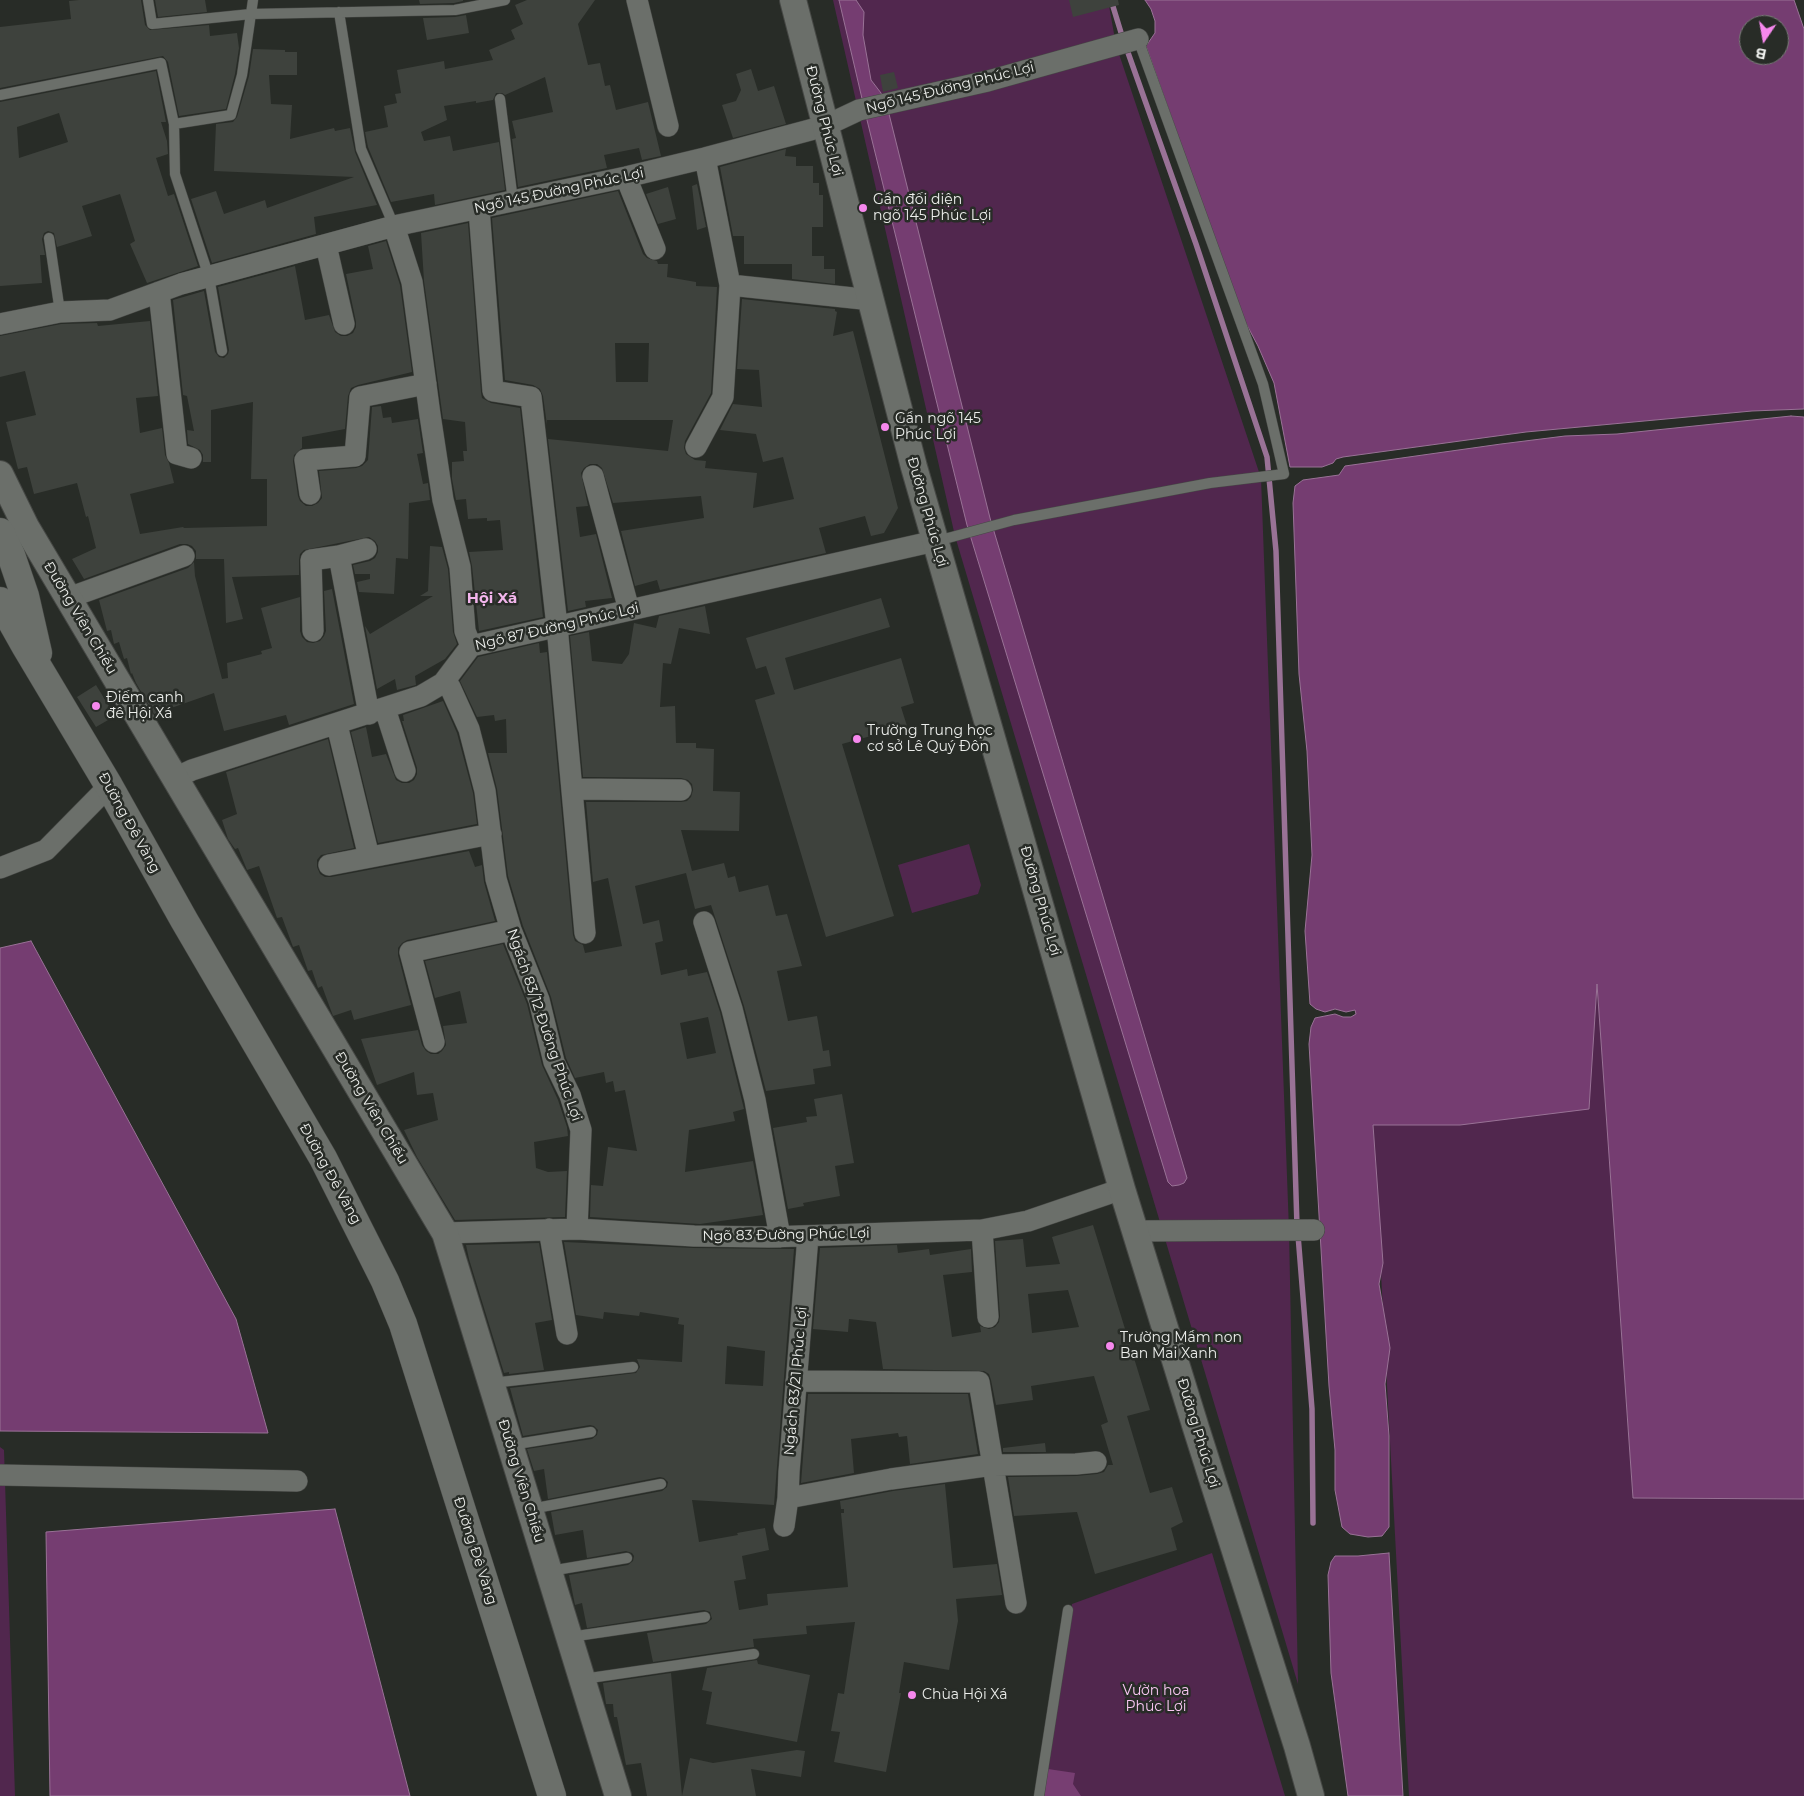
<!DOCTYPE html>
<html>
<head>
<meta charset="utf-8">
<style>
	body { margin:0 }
	#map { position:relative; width:1804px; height:1796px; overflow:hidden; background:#282c27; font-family:Montserrat,sans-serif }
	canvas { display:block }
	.north { position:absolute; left:1739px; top:15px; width:50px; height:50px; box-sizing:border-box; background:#282c27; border:1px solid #767a75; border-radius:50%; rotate:192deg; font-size:14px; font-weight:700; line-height:20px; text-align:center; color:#eceeeb }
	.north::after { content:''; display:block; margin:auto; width:18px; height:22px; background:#f688ed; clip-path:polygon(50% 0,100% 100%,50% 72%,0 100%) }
</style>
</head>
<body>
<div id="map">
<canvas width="1804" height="1796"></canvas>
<div class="north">B</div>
</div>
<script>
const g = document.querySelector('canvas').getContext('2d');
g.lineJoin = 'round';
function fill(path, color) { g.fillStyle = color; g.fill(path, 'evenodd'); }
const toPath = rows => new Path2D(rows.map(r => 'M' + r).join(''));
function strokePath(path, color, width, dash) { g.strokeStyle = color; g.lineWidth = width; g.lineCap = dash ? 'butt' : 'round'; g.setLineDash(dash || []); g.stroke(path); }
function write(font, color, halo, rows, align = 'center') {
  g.font = font + ' Montserrat,sans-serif'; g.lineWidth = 5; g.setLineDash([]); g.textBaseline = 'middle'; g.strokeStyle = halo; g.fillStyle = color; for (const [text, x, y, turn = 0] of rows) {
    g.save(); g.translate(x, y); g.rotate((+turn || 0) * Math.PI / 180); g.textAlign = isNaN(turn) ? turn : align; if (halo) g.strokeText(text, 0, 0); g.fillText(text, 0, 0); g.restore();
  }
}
const green = toPath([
	[833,0,1108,0,1116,45,1261,478,1289,1230,1298,1684,955,536],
	[969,844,981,885,978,894,912,913,898,865],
	[1597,978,1633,1498,1804,1499,1804,1796,1409,1796,1373,1124],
	[0,1447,4,1450,15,1796,0,1796],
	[1212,1553,1285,1796,1044,1796,1072,1604]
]);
const forest = toPath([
	[1048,1769,1075,1773,1073,1784,1081,1796,1044,1796]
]);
const water = toPath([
	[839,0,856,0,864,12,863,35,871,80,881,93,888,110,990,518,1187,1178,1184,1183,1179,1185,1172,1186,1168,1182,967,525,867,120,839,0],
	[1145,0,1794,0,1804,29,1804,409,1752,411,1526,432,1343,457,1336,459,1333,463,1322,467,1290,467,1274,383,1258,346,1241,314,1146,46,1155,33,1155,21,1151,9,1145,0],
	[1749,25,1779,25,1779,55,1749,55,1749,25],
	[1791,416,1804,417,1804,1499,1633,1498,1597,984,1589,1109,1460,1125,1373,1125,1383,1263,1379,1284,1390,1348,1385,1384,1389,1436,1389,1527,1382,1536,1368,1537,1350,1534,1342,1527,1335,1490,1335,1450,1329,1386,1309,1044,1311,1027,1315,1018,1335,1014,1343,1017,1351,1017,1356,1014,1355,1010,1346,1012,1335,1009,1325,1012,1316,1009,1310,1004,1305,931,1312,855,1307,751,1299,674,1293,503,1295,486,1303,480,1339,475,1345,466,1501,444,1565,436,1617,434,1791,416],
	[31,941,236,1319,268,1433,0,1431,0,948,31,941],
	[335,1509,410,1796,50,1796,46,1532,335,1509],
	[1389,1553,1403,1796,1348,1796,1331,1673,1328,1575,1331,1562,1335,1556,1358,1556,1389,1553]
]);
const stream = toPath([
	[1111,0,1123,39],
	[1126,47,1196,244,1267,457,1276,551,1297,1226],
	[1298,1235,1312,1409,1313,1523]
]);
const building = toPath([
	[79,0,141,0,145,25,150,30,209,25,210,36,237,33,239,48,235,74,226,109,179,116,168,62,163,56,0,88,0,27,71,19,69,1],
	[155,0,205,0,207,12,158,17],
	[419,0,463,0,463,1,454,3,420,4],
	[527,0,595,0,578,24,588,65,600,63,605,86,610,85,616,110,648,102,661,156,642,160,639,148,604,155,607,168,518,187,512,139,516,138,512,121,553,112,545,77,505,95,502,93,496,93,493,100,476,103,476,101,444,106,447,120,421,132,424,141,450,136,453,151,499,142,505,190,435,205,434,194,391,202,368,147,365,132,388,127,384,106,397,103,395,94,401,93,397,70,444,61,445,69,493,60,489,50,515,39,511,30,523,24,515,5],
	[1069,0,1118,0,1119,5,1073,17],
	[466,15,469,33,427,40,423,18,455,17],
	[253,49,285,50,285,52,297,52,297,75,269,75,271,104,292,105,290,139,334,128,335,131,350,128,355,152,377,205,314,217,316,234,212,263,191,199,216,191,224,214,265,200,267,208,354,177,214,171,216,124,233,122,237,117,249,76],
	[751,69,758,91,774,86,786,124,733,138,722,105,736,101,741,90,736,74],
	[156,71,166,122,161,122,167,141,168,154,156,158,168,196,174,194,198,266,147,283,130,244,135,241,120,194,82,206,92,236,57,247,54,233,48,231,44,233,42,239,45,255,40,255,42,283,0,286,0,102],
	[59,113,68,142,19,158,17,127],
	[894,72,898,88,883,92,880,75],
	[786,149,785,156,796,157,796,166,813,166,813,183,819,183,819,195,823,195,823,227,812,227,812,256,824,256,824,269,835,269,835,284,792,279,792,264,744,264,744,236,733,236,720,167],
	[697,184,706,227,697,230,692,186],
	[668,187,676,219,658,224,646,194],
	[618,191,643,254,647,258,657,261,658,264,668,264,667,277,696,282,696,286,717,287,711,393,685,441,684,448,686,454,695,460,706,461,705,468,757,473,753,508,794,499,783,457,763,462,756,434,720,430,733,404,762,407,759,370,737,369,742,299,835,309,835,311,837,312,833,336,853,331,898,508,884,533,871,536,865,516,819,528,826,553,660,590,657,580,635,586,621,531,704,518,701,496,613,503,602,468,597,464,590,464,584,468,581,473,588,506,576,507,580,537,596,534,612,598,585,601,586,607,568,611,548,439,668,451,673,420,547,420,547,425,543,396,540,389,533,385,505,380,492,218],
	[615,343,649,343,648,382,616,382],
	[468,223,481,392,482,398,491,403,520,408,543,617,479,631,472,566,469,552,503,550,500,520,487,521,487,518,468,519,466,499,456,500,452,479,452,462,464,461,463,451,467,451,465,422,443,419,424,281,421,233],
	[386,241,400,285,412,372,358,385,351,388,348,396,345,429,302,437,302,448,294,455,293,461,298,496,300,501,306,506,312,506,318,503,322,498,319,471,356,468,362,466,368,460,372,407,381,406,383,418,391,417,392,423,418,419,423,453,417,454,423,484,428,483,430,500,409,503,408,559,396,558,394,594,359,592,357,582,370,579,370,574,355,574,353,565,370,561,375,558,378,552,378,546,375,541,369,537,304,550,300,554,299,560,299,575,232,577,243,619,226,623,224,559,196,559,196,551,192,546,187,544,180,544,84,579,72,559,96,548,88,516,86,517,77,483,34,494,27,467,18,469,6,422,36,415,25,371,0,377,0,336,61,324,97,323,98,326,150,321,158,396,136,398,140,433,162,428,165,455,169,463,174,483,130,494,140,534,183,527,184,528,267,526,267,479,251,479,253,402,211,410,211,462,203,462,203,455,200,450,188,444,187,430,194,431,187,396,183,395,173,300,204,291,215,352,219,357,224,358,228,354,229,350,218,287,295,266,305,320,329,315,335,332,341,336,347,336,353,333,356,327,356,322,346,274,373,269,368,246],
	[430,546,442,547,448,569,453,632,457,644,445,659,415,676,416,685,397,690,395,679,377,689,365,626,370,634,433,596,420,596,428,591],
	[194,562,195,576,222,679,228,678,227,663,262,654,261,651,272,648,261,608,300,597,300,631,302,637,307,642,313,643,320,641,324,636,326,631,324,591,332,589,354,704,289,725,286,715,224,731,214,693,154,714,136,683,132,673,131,674,127,658,124,659,119,642,114,644,111,630,107,631,99,600,188,568],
	[881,598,890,627,785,658,794,690,901,658,914,703,901,707,907,726,842,744,894,916,826,937,755,700,775,694,766,666,756,669,746,638],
	[705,606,710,634,679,628,671,664,663,663,660,707,675,706,676,743,696,743,696,748,714,749,713,791,740,792,739,831,681,830,692,871,724,863,728,878,735,876,739,892,768,885,776,916,787,914,802,966,777,971,788,1021,817,1016,823,1051,829,1050,831,1066,813,1069,815,1084,766,1091,744,1006,711,905,695,909,686,873,635,886,643,924,659,920,663,941,655,943,661,975,687,969,688,976,707,972,720,1012,744,1109,733,1112,735,1121,689,1130,685,1172,753,1161,763,1215,700,1224,590,1217,591,1185,603,1186,608,1147,637,1151,625,1090,615,1092,613,1081,606,1083,604,1072,575,1078,566,1058,551,997,523,926,508,876,497,789,488,753,507,753,506,719,495,721,494,715,477,717,460,681,478,657,539,643,540,653,547,652,573,935,575,941,583,945,585,953,622,946,608,878,593,882,586,802,681,802,687,801,691,797,693,790,692,784,688,780,681,778,583,777,570,636,589,632,592,661,622,664,629,654,634,623,656,628,659,616],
	[708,1017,716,1053,687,1059,680,1023],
	[96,685,115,716,96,727,77,697],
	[443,701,457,733,473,793,477,824,378,843,351,732,366,727,372,757,386,754,396,780,402,783,409,783,414,780,417,774,417,768,402,721,404,721,403,715],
	[328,739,354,848,321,855,317,860,317,867,320,874,325,877,331,877,469,851,475,867,482,865,484,882,495,921,407,940,402,943,398,948,398,955,411,1005,354,1020,351,1010,333,1016,322,986,318,988,312,970,308,971,299,945,293,947,282,917,277,918,259,866,247,870,238,848,235,849,228,839,222,820,237,814,226,772],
	[503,944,527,1004,542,1065,558,1100,567,1127,568,1136,534,1142,536,1168,548,1172,567,1171,565,1217,455,1220,417,1157,404,1130,438,1120,433,1093,417,1095,414,1072,377,1085,361,1039,418,1030,422,1045,426,1051,431,1054,438,1054,442,1051,446,1045,443,1026,467,1023,460,991,435,998,425,961],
	[842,1094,854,1163,835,1166,840,1196,803,1203,804,1206,788,1209,773,1128,807,1122,806,1117,817,1116,814,1099],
	[1093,1225,1150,1410,1127,1416,1150,1493,1172,1487,1183,1522,1171,1528,1177,1550,1095,1574,1077,1512,1014,1516,1008,1477,1076,1476,1097,1474,1104,1472,1108,1465,1113,1465,1101,1425,1108,1422,1094,1376,1031,1386,1033,1400,996,1405,991,1380,989,1374,984,1371,883,1369,876,1322,849,1319,848,1332,813,1329,820,1248,897,1245,898,1253,929,1249,930,1255,971,1249,972,1272,943,1275,952,1337,981,1332,980,1326,989,1329,995,1327,999,1322,1000,1316,995,1241,1023,1239,1026,1267,1060,1264,1052,1237],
	[1068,1290,1079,1327,1032,1333,1028,1294],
	[564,1242,694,1248,794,1249,774,1505,692,1500,699,1542,738,1535,737,1533,765,1528,769,1550,742,1556,746,1579,734,1581,739,1610,768,1605,767,1594,848,1587,841,1513,844,1513,844,1509,841,1509,840,1501,893,1491,945,1484,953,1568,997,1564,1002,1595,956,1599,958,1621,949,1670,904,1662,899,1693,901,1693,886,1772,834,1762,840,1732,831,1731,838,1693,844,1694,855,1622,806,1626,807,1634,753,1639,754,1647,653,1662,647,1633,706,1624,712,1619,710,1612,704,1610,587,1628,582,1603,575,1605,569,1575,628,1565,633,1561,634,1556,632,1553,626,1551,587,1558,583,1530,555,1535,551,1512,662,1491,667,1487,668,1482,664,1478,660,1477,548,1499,544,1469,534,1471,527,1449,592,1439,597,1435,598,1430,594,1426,590,1425,523,1436,510,1388,636,1373,640,1367,637,1359,682,1362,684,1325,678,1324,679,1318,640,1312,639,1316,604,1312,603,1319,576,1315],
	[727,1346,765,1351,763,1386,725,1384],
	[539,1243,552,1320,535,1323,544,1370,509,1374,509,1372,504,1373,469,1259,466,1245],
	[808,1394,968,1394,978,1454,910,1464,907,1436,899,1437,898,1433,851,1439,854,1473,801,1483],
	[1045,1443,1046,1452,1003,1452,1003,1448],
	[757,1660,758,1664,810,1675,797,1742,706,1724,712,1692,702,1690,707,1668],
	[671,1673,682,1796,647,1796,641,1763,626,1765,617,1717,614,1717,613,1704,606,1704,603,1683],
	[797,1750,805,1751,801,1777,751,1769,756,1796,682,1796,690,1758,713,1763]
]);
const service = toPath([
	[148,0,152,24,251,14,455,10,505,0],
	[339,12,361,149,394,226],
	[0,95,161,63,174,124],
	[500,99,513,201],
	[49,238,60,312],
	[222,351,209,277,175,174,174,124,231,115,242,75,253,0],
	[937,541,1014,520,1210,483,1284,474,1263,384,1138,39],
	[492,1383,633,1367],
	[511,1445,591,1432],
	[531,1509,661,1484],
	[550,1571,627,1558],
	[570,1637,705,1617],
	[583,1679,754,1654],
	[1039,1796,1068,1610]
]);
const minor = toPath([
	[637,0,668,126],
	[626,177,655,249],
	[479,209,493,391,531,397,557,626,585,933],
	[394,226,412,282,430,415,443,500,460,567,465,631,471,646],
	[326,245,344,324],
	[730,285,872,300],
	[159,292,177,454,191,458],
	[0,324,60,312,110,310,181,284,394,226,626,177,705,158,825,126,859,110,988,81,1138,39],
	[696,447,723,397,730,285,705,158],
	[593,476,629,610],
	[310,494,305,460,355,456,360,397,426,384],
	[339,556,369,714],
	[68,598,184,556],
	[313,631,311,560,339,556,366,549],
	[443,683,450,687,469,729,485,791,496,879,511,930,539,1000,554,1062,570,1095,581,1130,577,1229],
	[385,709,405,771],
	[337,725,369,857],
	[175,778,192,770,421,696,443,683,471,646,935,541],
	[572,789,681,790],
	[329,865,491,834],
	[0,868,46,850,109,786],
	[704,922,732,1009,755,1100,780,1237],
	[434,1042,410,952,511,930],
	[549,1229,567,1334],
	[982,1230,988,1317],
	[1135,1231,1314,1230],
	[445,1233,577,1229,694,1236,769,1237,982,1230,1028,1221,1122,1189],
	[796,1381,979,1382,1016,1603],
	[0,1475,297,1481],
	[788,1498,891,1479,993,1465,1076,1464,1096,1462],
	[784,1526,788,1498,789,1472,808,1236]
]);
const tertiary = toPath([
	[793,0,914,467,1122,1189,1196,1428,1297,1746,1311,1796],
	[0,474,26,527,445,1233,618,1796]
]);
const secondary = toPath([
	[0,532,11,555,25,596,38,653],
	[0,601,26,647,109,786,184,920,323,1158,385,1281,403,1324,552,1796]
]);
const markers = [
	[863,208,5,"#f688ed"],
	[885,427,5,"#f688ed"],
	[96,706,5,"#f688ed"],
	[857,739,5,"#f688ed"],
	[1110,1346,5,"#f688ed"],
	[912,1695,5,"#f688ed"]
];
const streetNames = [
	["Ngõ 145 Đường Phúc Lợi",950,88,-14],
	["Đường Phúc Lợi",824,121,76],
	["Ngõ 145 Đường Phúc Lợi",559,191,-12],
	["Đường Phúc Lợi",927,512,74],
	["Đường Viên Chiếu",80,618,59],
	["Ngõ 87 Đường Phúc Lợi",557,627,-13],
	["Đường Đê Vàng",129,823,61],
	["Đường Phúc Lợi",1040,901,74],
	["Ngách 83/12 Đường Phúc Lợi",544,1025,71],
	["Đường Viên Chiếu",371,1108,59],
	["Đường Đê Vàng",330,1174,61],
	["Ngõ 83 Đường Phúc Lợi",786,1235,-1],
	["Ngách 83/21 Phúc Lợi",796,1381,-85],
	["Đường Phúc Lợi",1198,1433,73],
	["Đường Viên Chiếu",521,1481,73],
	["Đường Đê Vàng",475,1551,72]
];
const poiNames = [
	["Gần đối diện",873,200],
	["ngõ 145 Phúc Lợi",873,216],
	["Gần ngõ 145",895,419],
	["Phúc Lợi",895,435],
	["Điếm canh",106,698],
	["đê Hội Xá",106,714],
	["Trường Trung học",867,731],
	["cơ sở Lê Quý Đôn",867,747],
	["Trường Mầm non",1120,1338],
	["Ban Mai Xanh",1120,1354],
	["Chùa Hội Xá",922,1695]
];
const parkNames = [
	["Vườn hoa",1156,1691],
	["Phúc Lợi",1156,1707]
];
const neighbourhoodNames = [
	["Hội Xá",492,599]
];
fill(green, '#51274e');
fill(forest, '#773e72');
fill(water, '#753d71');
strokePath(water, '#997296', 1);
strokePath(stream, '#997296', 5.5);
fill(building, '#3e423d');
strokePath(service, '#464845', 11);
strokePath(minor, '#464845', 22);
strokePath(tertiary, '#464845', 28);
strokePath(secondary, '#464845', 29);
strokePath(service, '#6b6f6a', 10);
strokePath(minor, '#6b6f6a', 21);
strokePath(tertiary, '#6b6f6a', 26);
strokePath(secondary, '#6b6f6a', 28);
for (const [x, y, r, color] of markers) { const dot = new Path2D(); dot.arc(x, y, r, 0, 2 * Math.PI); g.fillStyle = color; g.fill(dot); strokePath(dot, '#282c27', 2); }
write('14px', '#eceeeb', '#282c27', streetNames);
write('14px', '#eceeeb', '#282c27', poiNames, 'left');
write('14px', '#fac7f4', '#282c27', parkNames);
write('bold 15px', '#f2b5ec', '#282c27', neighbourhoodNames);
</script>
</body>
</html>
